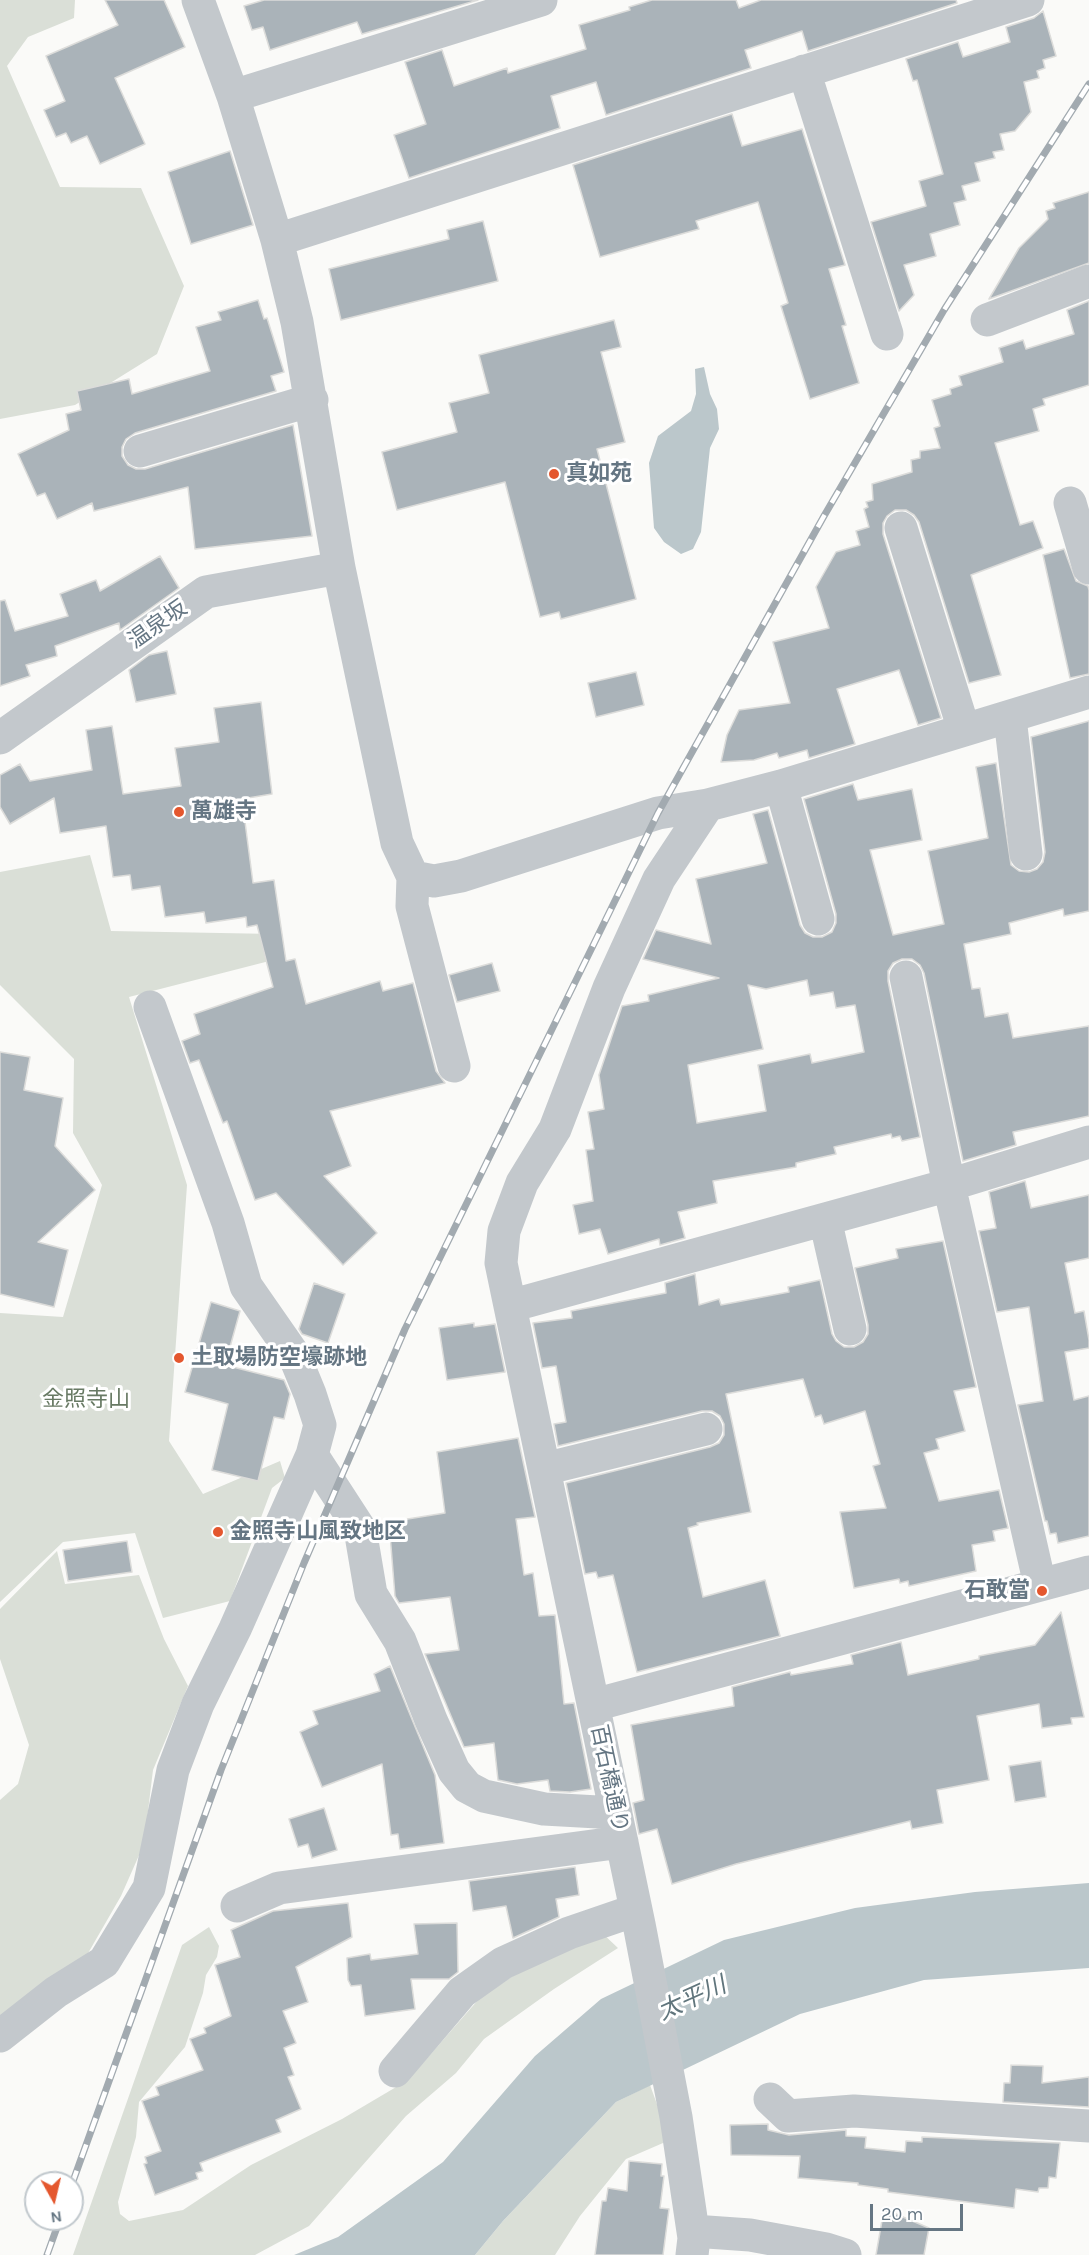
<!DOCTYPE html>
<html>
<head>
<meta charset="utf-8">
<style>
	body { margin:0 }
	#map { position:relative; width:1089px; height:2255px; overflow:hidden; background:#fafaf8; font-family:Karla,sans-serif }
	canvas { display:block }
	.north { position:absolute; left:24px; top:2171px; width:60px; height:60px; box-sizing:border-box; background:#fff; border:2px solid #c1c8cd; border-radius:50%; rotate:172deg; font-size:16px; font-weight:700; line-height:24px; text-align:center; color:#657683 }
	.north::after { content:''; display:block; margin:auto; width:21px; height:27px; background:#e4572e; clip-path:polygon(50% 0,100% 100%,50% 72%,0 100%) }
	.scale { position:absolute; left:870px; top:2204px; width:93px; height:27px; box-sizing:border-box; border:3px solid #657683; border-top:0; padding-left:8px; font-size:18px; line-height:21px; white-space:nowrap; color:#657683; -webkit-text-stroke:4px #fff; paint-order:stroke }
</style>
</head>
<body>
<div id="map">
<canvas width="1089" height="2255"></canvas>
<div class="north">N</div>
<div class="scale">20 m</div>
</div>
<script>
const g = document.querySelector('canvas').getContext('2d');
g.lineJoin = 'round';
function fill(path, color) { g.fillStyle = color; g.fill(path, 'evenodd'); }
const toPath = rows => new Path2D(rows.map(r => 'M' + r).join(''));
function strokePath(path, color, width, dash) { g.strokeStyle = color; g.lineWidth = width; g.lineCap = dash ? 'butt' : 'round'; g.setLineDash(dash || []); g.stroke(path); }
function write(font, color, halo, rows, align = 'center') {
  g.font = font + ' Karla,"Noto Sans JP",sans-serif'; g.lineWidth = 6; g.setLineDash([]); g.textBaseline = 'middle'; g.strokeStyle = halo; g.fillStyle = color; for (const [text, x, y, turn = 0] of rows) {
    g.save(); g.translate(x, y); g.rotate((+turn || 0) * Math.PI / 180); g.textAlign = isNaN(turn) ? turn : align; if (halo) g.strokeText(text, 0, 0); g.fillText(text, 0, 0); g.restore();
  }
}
const green = toPath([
	[0,0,75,0,74,18,28,37,7,66,60,187,141,188,184,286,157,354,75,405,0,419],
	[90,855,111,931,275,934,281,958,129,997,187,1185,169,1441,203,1494,280,1461,285,1478,272,1488,230,1601,163,1618,135,1533,63,1542,0,1602,0,1313,63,1317,102,1185,73,1133,74,1059,0,985,0,872],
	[57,1551,65,1584,139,1575,164,1639,188,1686,153,1770,144,1844,121,1896,87,1955,0,2020,0,1800,18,1784,29,1745,0,1659,0,1609],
	[209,1927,219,1946,217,1957,206,1975,203,1993,185,2047,139,2102,136,2137,118,2202,120,2214,129,2221,183,2210,251,2165,342,2119,408,2080,478,2000,517,1973,600,1931,618,1948,554,1989,484,2039,456,2073,406,2116,309,2226,255,2255,73,2255,182,1945],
	[650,2085,670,2140,626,2159,580,2216,555,2255,475,2255,503,2221,616,2102]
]);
const water = toPath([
	[704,367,710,394,717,409,719,429,710,448,701,532,693,549,681,554,664,542,654,528,649,463,658,436,691,411,696,394,695,369],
	[1089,1883,1089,1968,924,1980,800,2014,616,2102,503,2221,475,2255,294,2255,338,2237,443,2162,535,2056,601,1999,724,1940,855,1908,975,1892]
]);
const building = toPath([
	[105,0,164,0,185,47,115,78,145,144,100,164,87,136,71,143,66,133,56,137,44,110,65,101,46,56,118,25,105,0],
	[264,0,478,0,362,34,357,22,270,50,263,27,252,30,244,6,264,0],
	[652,0,736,0,739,8,761,0,956,0,957,3,808,51,802,31,745,50,751,68,606,115,596,82,551,96,560,128,409,178,394,135,426,124,405,62,442,50,454,86,507,68,508,73,586,49,579,25,630,10,629,7,652,0],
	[1043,11,1056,56,1043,60,1045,68,1037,71,1039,78,1024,82,1031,112,1015,131,1000,134,1004,150,993,152,995,158,975,163,980,181,962,186,966,200,954,203,960,225,930,234,936,256,904,265,914,295,899,311,871,222,926,206,919,181,943,174,917,80,913,81,906,59,958,42,963,57,1010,42,1006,27,1034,18,1043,11],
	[732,114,742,146,802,129,845,265,829,269,846,325,842,326,859,383,810,399,781,306,788,303,758,202,696,221,699,229,600,257,573,165,732,114],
	[230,151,253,225,191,244,168,172,230,151],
	[1089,192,1089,263,989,299,1019,248,1048,219,1046,211,1055,208,1053,203,1089,192],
	[483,221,498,281,341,320,329,269,449,239,447,230,483,221],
	[258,300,264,319,267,318,284,372,271,376,276,391,135,433,126,439,122,447,122,456,128,465,136,469,145,469,293,425,312,536,195,549,188,487,94,511,92,503,57,519,45,493,37,496,18,454,69,430,66,414,81,410,77,391,129,379,132,394,210,371,196,327,221,320,218,312,258,300],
	[1089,301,1089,385,1043,399,1045,405,1033,409,1039,431,995,443,1020,525,1033,521,1043,548,971,575,1001,675,969,683,919,522,914,515,906,510,895,510,887,516,883,523,883,534,941,718,918,725,899,670,837,689,855,744,809,758,807,750,779,758,777,753,754,760,721,762,727,735,739,710,790,703,773,642,829,628,816,587,836,552,860,545,856,531,869,527,864,509,868,507,866,502,873,500,872,484,912,472,911,460,920,458,920,451,940,448,934,428,940,426,932,400,951,394,950,389,962,385,959,376,1003,362,999,348,1023,340,1026,349,1074,334,1067,310,1089,301],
	[614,320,621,347,601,352,625,442,597,449,636,599,561,619,559,612,540,617,505,482,397,510,382,452,457,432,449,403,489,393,479,355,614,320],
	[1064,549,1076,581,1088,586,1089,590,1089,674,1070,678,1043,555,1064,549],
	[160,556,179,588,120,630,119,623,55,646,57,656,26,665,30,676,0,686,0,601,5,600,15,631,68,616,60,594,96,580,100,591,160,556],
	[167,651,176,694,136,702,129,670,149,655,167,651],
	[636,672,644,705,596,717,588,683,636,672],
	[261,702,272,794,242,799,253,883,274,880,286,961,295,959,306,1004,380,981,383,991,413,983,436,1071,445,1083,330,1111,351,1166,324,1176,377,1233,343,1265,276,1193,255,1200,227,1121,223,1123,199,1060,190,1063,182,1041,200,1034,194,1014,273,987,257,925,247,927,246,917,206,923,204,912,165,917,160,886,132,890,130,875,113,877,106,826,60,833,54,798,10,824,0,807,0,775,20,764,30,781,92,770,86,730,112,726,123,794,181,786,175,748,219,742,214,708,261,702],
	[1089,721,1089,911,1064,916,1063,909,1009,923,1011,934,964,944,972,989,980,988,985,1017,1008,1013,1013,1038,1089,1026,1089,1116,1013,1132,1016,1145,963,1161,924,973,920,965,912,959,902,959,893,963,888,971,888,981,920,1137,902,1141,900,1136,892,1138,891,1134,834,1147,836,1154,796,1163,796,1167,713,1181,717,1203,678,1212,685,1238,660,1245,659,1239,608,1254,600,1229,579,1234,573,1205,593,1201,586,1150,594,1149,588,1112,604,1109,599,1075,622,1006,649,1001,648,995,719,978,643,959,656,930,711,944,696,879,767,863,753,814,768,810,800,925,805,933,813,937,822,937,832,932,836,923,836,914,804,799,853,784,858,800,912,789,922,840,870,850,893,935,944,924,928,851,988,838,976,767,996,763,1011,865,1019,871,1029,872,1037,869,1043,862,1045,852,1031,737,1089,721],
	[807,980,810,996,833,992,836,1008,855,1005,864,1052,812,1063,810,1054,758,1065,766,1111,697,1123,688,1065,763,1049,748,985,766,989,807,980],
	[492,963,500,991,457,1002,449,975,492,963],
	[0,1052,30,1057,24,1090,63,1098,55,1146,95,1190,38,1242,68,1250,54,1307,0,1294,0,1052],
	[1025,1181,1031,1208,1089,1195,1089,1258,1065,1263,1075,1313,1084,1311,1089,1340,1089,1348,1065,1352,1074,1400,1089,1396,1089,1536,1058,1543,1056,1533,1050,1534,1047,1521,1045,1521,1018,1405,1043,1401,1029,1307,997,1312,979,1231,996,1228,989,1192,1025,1181],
	[943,1241,976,1387,954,1391,965,1431,936,1439,939,1449,924,1453,939,1501,999,1490,1008,1528,993,1531,995,1541,972,1545,976,1571,909,1586,908,1581,900,1583,899,1579,854,1588,840,1512,886,1508,873,1466,880,1464,865,1411,824,1424,821,1415,815,1417,803,1379,726,1394,751,1512,697,1523,698,1525,688,1528,703,1597,765,1580,780,1636,637,1672,613,1575,598,1578,596,1572,585,1574,566,1483,710,1447,719,1443,724,1435,724,1424,720,1416,712,1411,702,1411,558,1446,554,1424,566,1422,556,1366,542,1368,533,1323,572,1318,571,1311,666,1293,665,1283,695,1274,699,1305,719,1299,721,1305,789,1292,788,1287,820,1280,832,1334,836,1341,844,1347,854,1347,863,1342,868,1334,868,1325,855,1268,898,1258,896,1249,943,1241],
	[314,1283,345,1294,328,1343,302,1334,299,1329,314,1283],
	[211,1302,240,1311,225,1365,284,1380,290,1394,284,1419,274,1417,258,1481,212,1470,228,1404,185,1392,211,1302],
	[474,1323,474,1327,495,1324,505,1372,447,1380,439,1328,474,1323],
	[518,1438,535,1517,516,1519,524,1575,533,1573,539,1616,555,1615,564,1704,574,1703,591,1789,570,1792,550,1791,548,1780,517,1784,498,1780,494,1743,464,1747,425,1654,459,1650,450,1597,399,1603,395,1596,389,1522,445,1513,437,1452,518,1438],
	[127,1541,132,1572,68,1581,63,1550,127,1541],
	[1061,1612,1084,1717,1071,1718,1072,1724,1042,1728,1039,1704,977,1716,989,1780,937,1790,943,1823,912,1829,910,1821,736,1864,672,1884,657,1829,639,1834,633,1803,644,1800,631,1725,734,1706,732,1687,790,1672,791,1675,853,1664,851,1655,901,1642,908,1675,979,1659,979,1656,1035,1645,1061,1612],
	[390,1666,435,1775,444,1843,400,1849,398,1834,391,1835,382,1764,322,1787,300,1732,318,1724,313,1711,380,1691,374,1674,390,1666],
	[1041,1761,1046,1797,1015,1802,1009,1766,1041,1761],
	[324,1808,337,1850,312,1858,308,1844,298,1847,289,1819,324,1808],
	[575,1867,579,1895,556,1899,559,1917,513,1938,506,1906,473,1911,469,1881,575,1867],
	[348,1903,352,1937,296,1967,308,2002,283,2011,296,2043,284,2048,294,2075,288,2077,301,2109,276,2120,281,2132,200,2163,203,2171,196,2173,198,2179,155,2195,144,2164,147,2163,145,2157,161,2151,142,2101,159,2095,156,2087,203,2070,190,2039,206,2033,204,2028,231,2016,215,1965,240,1957,231,1930,273,1911,348,1903],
	[457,1923,458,1972,449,1979,411,1979,415,2009,365,2016,361,1985,351,1986,348,1980,347,1958,370,1954,371,1960,418,1954,414,1924,457,1923],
	[1011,2065,1043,2066,1042,2083,1089,2077,1089,2107,1003,2102,1004,2083,1010,2083,1011,2065],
	[768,2124,768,2130,789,2135,846,2130,846,2136,866,2137,865,2148,905,2152,906,2141,922,2142,922,2137,1060,2143,1056,2178,1049,2177,1048,2188,1039,2188,1038,2192,1016,2189,1014,2208,888,2192,888,2189,858,2185,858,2183,798,2178,800,2156,731,2155,730,2125,768,2124],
	[629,2161,662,2164,661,2176,664,2176,660,2208,669,2209,663,2255,595,2255,602,2201,606,2201,608,2188,627,2191,629,2161],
	[884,2209,929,2228,924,2255,876,2255,884,2209]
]);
const minor = toPath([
	[198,0,233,96,277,240,297,322,339,568,397,843,413,877,434,881,461,876,658,813,708,805,781,786,1089,692],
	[804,71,887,334],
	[233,96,541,0],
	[277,240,1028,0],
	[987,320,1089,281],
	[140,451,312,400],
	[1070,503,1089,568],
	[901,528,964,730],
	[1010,718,1026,854],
	[0,738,206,592,339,568],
	[781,786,818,919],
	[413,877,412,906,454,1066],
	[906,977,949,1185,1040,1585],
	[150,1007,228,1223,246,1286,294,1355,310,1394,320,1425,312,1455,360,1529,371,1594,400,1641,431,1720,454,1771,467,1787,484,1796,544,1809,616,1813],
	[825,1219,850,1329],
	[510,1306,949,1185,1089,1142],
	[544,1469,706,1429],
	[594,1705,1089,1572],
	[237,1906,279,1888,622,1842],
	[0,2036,56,1992,104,1962,149,1888,173,1770,198,1704,235,1629,312,1455],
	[395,2071,462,1992,503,1963,569,1933,636,1910],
	[770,2099,788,2116,854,2111,1089,2126],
	[693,2231,750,2235,826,2249,845,2255],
	[692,2255,694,2238,676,2117,639,1924,501,1263,504,1231,522,1183,555,1129,609,988,659,879,708,805]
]);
const rail = toPath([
	[72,2184,221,1770,304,1563,405,1329,658,813,824,516,944,310,1089,84],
	[47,2255,60,2219]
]);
const markers = [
	[554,474,6,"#e4572e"],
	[179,812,6,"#e4572e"],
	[179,1358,6,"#e4572e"],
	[218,1532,6,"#e4572e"],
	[1042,1591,6,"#e4572e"]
];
const poiNames = [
	["真如苑",566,474],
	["萬雄寺",191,812],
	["土取場防空壕跡地",191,1358],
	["金照寺山風致地区",230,1532],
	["石敢當",1030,1591,"right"]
];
const streetNames = [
	["温泉坂",158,625,-35],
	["百石橋通り",609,1779,78]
];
const parkNames = [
	["金照寺山",86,1400]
];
const waterNames = [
	["太平川",692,1999,-24]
];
fill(green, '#dadfd7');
fill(water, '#bbc7cb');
fill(building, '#aab3b9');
strokePath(building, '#dcdcda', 1.5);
strokePath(minor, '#c3c8cc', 33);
strokePath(rail, '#a2aab0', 7);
strokePath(rail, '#fff', 4.5, [14]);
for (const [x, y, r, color] of markers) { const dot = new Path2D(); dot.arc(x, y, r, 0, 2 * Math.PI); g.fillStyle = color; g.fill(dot); strokePath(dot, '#fff', 2); }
write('bold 22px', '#657683', '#fff', poiNames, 'left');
write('22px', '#657683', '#fff', streetNames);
write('22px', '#687a64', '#fff', parkNames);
write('italic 24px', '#60757c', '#fff', waterNames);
</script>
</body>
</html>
